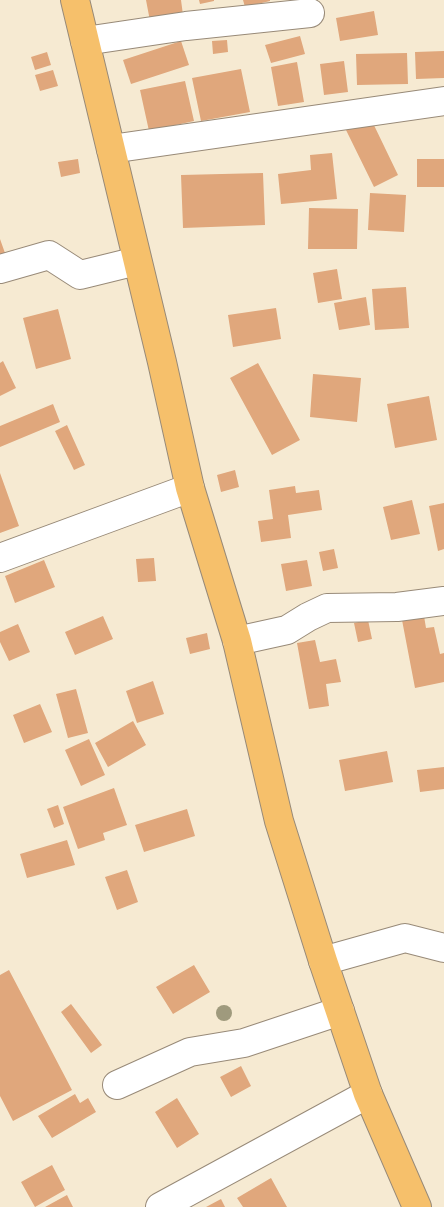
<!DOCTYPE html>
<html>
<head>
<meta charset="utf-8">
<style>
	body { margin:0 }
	canvas { display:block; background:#f6ead2 }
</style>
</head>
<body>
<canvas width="444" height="1207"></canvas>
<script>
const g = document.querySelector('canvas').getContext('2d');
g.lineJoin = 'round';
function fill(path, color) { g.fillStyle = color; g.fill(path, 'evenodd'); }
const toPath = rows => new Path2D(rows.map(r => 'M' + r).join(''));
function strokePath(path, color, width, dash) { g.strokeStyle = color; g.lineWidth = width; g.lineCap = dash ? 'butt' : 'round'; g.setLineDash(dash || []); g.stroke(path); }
const building = toPath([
	[146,0,181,0,183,15,150,21],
	[199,0,214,0,214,1,200,4],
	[243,0,270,0,270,1,245,7],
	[374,11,378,35,340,41,336,18],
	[300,36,305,54,271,63,265,45],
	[227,40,228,52,213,54,212,41],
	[181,41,189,65,131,84,123,60],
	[444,51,444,78,416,79,415,52],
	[47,52,51,65,35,70,31,57],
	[407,53,408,84,357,85,356,54],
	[344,61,348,92,324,95,320,64],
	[297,62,304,102,278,106,271,67],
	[241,69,250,112,201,121,192,78],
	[53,70,58,86,40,91,35,75],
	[185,81,194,121,149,131,140,90],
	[371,119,398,175,374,187,346,130],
	[332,153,337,199,281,204,278,174,311,170,310,155],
	[78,159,80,173,61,177,58,162],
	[417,159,444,159,444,187,417,187],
	[263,173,265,225,183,228,181,175],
	[370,193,406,195,404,232,368,230],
	[309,208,358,209,357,249,308,249],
	[0,239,5,253,0,255],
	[337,269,342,299,318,303,313,273],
	[406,287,409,328,375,330,372,289],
	[366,297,370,325,339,330,334,303],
	[276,308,281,339,233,347,228,315],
	[58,309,71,359,36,369,23,318],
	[3,361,16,388,0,396,0,363],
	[258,363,300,440,272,455,230,378],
	[313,374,361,378,357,422,310,417],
	[429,396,437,440,395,448,387,404],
	[53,404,60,422,0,447,0,426],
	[67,425,85,465,74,470,55,431],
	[235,470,239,487,221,492,217,475],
	[0,473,19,526,0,533],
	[295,486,296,493,319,490,322,510,288,515,291,538,261,542,258,521,273,519,269,490],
	[412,500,420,534,391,540,383,507],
	[444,503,444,549,438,551,429,506],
	[334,549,338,568,323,571,319,552],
	[154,558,156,581,138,582,136,559],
	[44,560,55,587,15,603,5,576],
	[307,560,312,586,286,591,281,564],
	[103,616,113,639,75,655,65,632],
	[424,616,426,628,434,627,440,654,444,653,444,682,415,688,402,620],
	[368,620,372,639,358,642,354,623],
	[18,624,30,652,9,661,0,642,0,632],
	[207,633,210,649,190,654,186,638],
	[315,640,320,662,336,659,341,682,326,684,329,706,309,709,297,643],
	[153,681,164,714,137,723,126,691],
	[76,689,88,733,68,738,56,694],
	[40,704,52,732,24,743,13,715],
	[133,721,146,745,108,767,95,743],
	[89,739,105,775,81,786,65,750],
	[387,751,393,782,345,791,339,760],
	[444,767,444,789,420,792,417,770],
	[114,788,127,825,103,833,105,840,78,849,63,807],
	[58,805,64,824,54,828,47,809],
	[187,809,195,836,144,852,135,825],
	[67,840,75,865,27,878,20,854],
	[127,870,138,902,117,910,105,877],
	[194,965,210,992,173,1014,156,987],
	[9,970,72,1090,13,1121,0,1096,0,975],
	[71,1004,102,1045,91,1053,61,1012],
	[241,1066,251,1086,231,1097,220,1077],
	[75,1094,80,1103,88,1098,96,1112,52,1138,38,1116],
	[177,1098,199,1134,177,1148,155,1112],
	[52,1165,65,1190,35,1207,21,1182],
	[271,1178,287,1207,243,1207,237,1198],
	[67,1195,73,1207,45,1207],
	[221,1199,225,1207,206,1207]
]);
const minor = toPath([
	[85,41,186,26,310,13],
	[111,149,444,101],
	[0,269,49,255,80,275,137,261],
	[0,558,190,488],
	[237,641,287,630,308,617,327,608,397,607,444,601],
	[323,961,405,938,444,948],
	[117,1085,190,1052,244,1043,340,1011],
	[160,1207,368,1094]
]);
const highway = toPath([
	[75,0,162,362,190,488,237,641,279,821,323,961,368,1094,417,1207]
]);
const trees = [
	[224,1013]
];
fill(building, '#e0a77c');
strokePath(minor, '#988a78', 30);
strokePath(highway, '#988a78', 30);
strokePath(minor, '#fff', 28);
strokePath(highway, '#f6c06b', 28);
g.fillStyle = '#9f9a7d';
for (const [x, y] of trees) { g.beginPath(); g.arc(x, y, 8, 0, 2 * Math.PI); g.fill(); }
</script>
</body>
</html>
